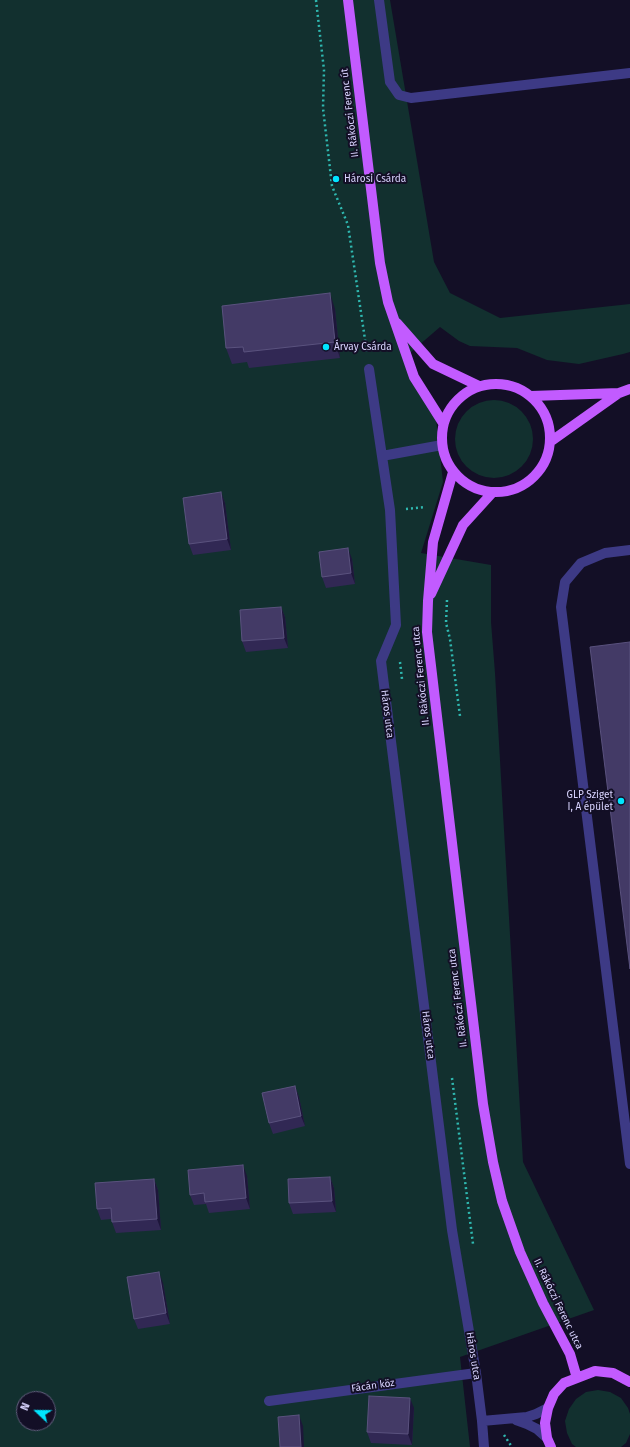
<!DOCTYPE html>
<html>
<head>
<meta charset="utf-8">
<style>
	body { margin:0 }
	#map { position:relative; width:630px; height:1447px; overflow:hidden; background:#130f26; font-family:"Fira Sans",sans-serif }
	canvas { display:block }
	.north { position:absolute; left:16px; top:1391px; width:40px; height:40px; box-sizing:border-box; background:#130f26; border:1px solid #625e7d; border-radius:50%; rotate:292deg; font-size:11px; font-weight:700; line-height:16px; text-align:center; color:#d9d4ff }
	.north::after { content:''; display:block; margin:auto; width:14px; height:18px; background:#00e5ff; clip-path:polygon(50% 0,100% 100%,50% 72%,0 100%) }
</style>
</head>
<body>
<div id="map">
<canvas width="630" height="1447"></canvas>
<div class="north">N</div>
</div>
<script>
const g = document.querySelector('canvas').getContext('2d');
g.lineJoin = 'round';
function fill(path, color) { g.fillStyle = color; g.fill(path, 'evenodd'); }
const toPath = rows => new Path2D(rows.map(r => 'M' + r).join(''));
function strokePath(path, color, width, dash) { g.strokeStyle = color; g.lineWidth = width; g.lineCap = dash ? 'butt' : 'round'; g.setLineDash(dash || []); g.stroke(path); }
function write(font, color, halo, rows, align = 'center') {
  g.font = font + ' "Fira Sans",sans-serif'; g.lineWidth = 4; g.setLineDash([]); g.textBaseline = 'middle'; g.strokeStyle = halo; g.fillStyle = color; for (const [text, x, y, turn = 0] of rows) {
    g.save(); g.translate(x, y); g.rotate((+turn || 0) * Math.PI / 180); g.textAlign = isNaN(turn) ? turn : align; if (halo) g.strokeText(text, 0, 0); g.fillText(text, 0, 0); g.restore();
  }
}
const green = toPath([
	[0,0,390,0,434,262,450,293,500,318,630,304,630,352,623,354,579,364,547,360,517,348,470,346,459,341,440,327,403,359,435,410,443,482,421,553,491,565,491,622,495,673,523,1162,594,1310,460,1357,470,1447,0,1447],
	[24,1399,48,1399,48,1423,24,1423],
	'455 439a39 39 0 1 1 78 0a39 39 0 1 1-78 0Z',
	[598,1390,610,1392,621,1398,628,1408,630,1414,630,1434,626,1443,621,1447,576,1447,572,1444,567,1433,565,1421,569,1409,576,1399,586,1392]
]);
const path = toPath([
	[316,0,324,70,323,108,332,186,348,225,367,353],
	[406,509,425,507],
	[447,600,446,623,450,639,460,716],
	[400,662,402,679],
	[452,1078,473,1244],
	[504,1435,512,1447]
]);
const minor = toPath([
	[379,0,390,82,399,95,411,98,630,73],
	[369,369,390,510,396,625,381,661,452,1230,476,1373,482,1421,484,1447],
	[382,456,442,445],
	[630,550,605,553,581,563,565,582,561,607,630,1164],
	[269,1401,476,1373],
	[516,1420,527,1424,537,1429,547,1438],
	[482,1421,527,1417,536,1414,548,1408]
]);
const major = toPath([
	[348,0,380,263,388,302,414,377,443,423],
	[397,323,433,364,479,386],
	'442 438a54 54 0 1 1 108 0a54 54 0 1 1-108 0Z',
	[531,396,619,393],
	[550,442,619,393,630,389],
	[453,472,433,542,428,601,427,632,483,1104,493,1162,502,1201,520,1252,543,1303,570,1354,577,1378],
	[431,594,463,525,493,492],
	[551,1447,547,1438,545,1423,548,1408,554,1394,564,1383,595,1371,613,1373,630,1382]
]);
const wall = toPath([
	[335,309,340,358,249,368,247,362,232,364,226,348],
	[221,492,225,503,231,550,193,555,189,544],
	[352,559,355,584,326,588,322,577],
	[281,607,285,617,288,648,246,652,242,641],
	[295,1086,299,1097,305,1126,273,1134,269,1123],
	[247,1176,250,1209,209,1213,206,1204,194,1205,190,1195],
	[330,1177,334,1188,336,1212,293,1214,289,1203],
	[154,1179,158,1190,161,1230,116,1233,112,1222,111,1219,101,1220,97,1209],
	[163,1283,170,1324,138,1329,134,1319],
	[414,1408,412,1445,371,1443,367,1432]
]);
const shadedWall = toPath([
	[330,293,335,309,340,358,335,342],
	[221,492,225,503,231,550,227,539],
	[348,548,352,559,355,584,351,573],
	[281,607,285,617,288,648,284,638],
	[295,1086,299,1097,305,1126,301,1116],
	[243,1165,247,1176,250,1209,246,1198],
	[330,1177,334,1188,336,1212,332,1201],
	[154,1179,158,1190,161,1230,157,1219],
	[159,1272,163,1283,170,1324,166,1313],
	[410,1398,414,1408,412,1445,408,1434],
	[299,1415,303,1426,304,1447,301,1447]
]);
const building = toPath([
	[330,293,335,342,244,352,243,347,226,348,222,306,330,293],
	[221,492,227,539,189,544,183,498,221,492],
	[348,548,351,573,322,577,319,552,348,548],
	[281,607,284,638,242,641,240,610,281,607],
	[630,642,630,969,590,647,630,642],
	[295,1086,301,1116,269,1123,262,1093,295,1086],
	[243,1165,246,1198,205,1202,204,1193,190,1195,188,1170,243,1165],
	[330,1177,332,1201,289,1203,288,1179,330,1177],
	[154,1179,157,1219,112,1222,111,1208,97,1209,95,1183,154,1179],
	[159,1272,166,1313,134,1319,127,1277,159,1272],
	[369,1396,410,1398,408,1434,367,1432,369,1396],
	[299,1415,301,1447,280,1447,278,1417,299,1415]
]);
const markers = [
	[336,179,4,"#00e5ff"],
	[326,347,4,"#00e5ff"],
	[621,801,4,"#00e5ff"]
];
const streetNames = [
	["II. Rákóczi Ferenc út",350,113,-97],
	["II. Rákóczi Ferenc utca",421,676,-96],
	["Háros utca",387,714,83],
	["II. Rákóczi Ferenc utca",458,998,-97],
	["Háros utca",428,1035,83],
	["II. Rákóczi Ferenc utca",558,1304,64],
	["Háros utca",473,1356,81],
	["Fácán köz",373,1386,-8]
];
const poiNames = [
	["Hárosi Csárda",344,179],
	["Árvay Csárda",334,347],
	["GLP Sziget",613,795,"right"],
	["I, A épület",613,807,"right"]
];
fill(green, '#12302f');
strokePath(path, '#2fb8b0', 2.5, [2, 3]);
strokePath(minor, '#3d3a85', 10);
strokePath(major, '#c25bff', 10);
fill(wall, '#312854');
fill(shadedWall, '#1d163a');
fill(building, '#433a66');
strokePath(building, '#5a527e', 1);
for (const [x, y, r, color] of markers) { const dot = new Path2D(); dot.arc(x, y, r, 0, 2 * Math.PI); g.fillStyle = color; g.fill(dot); strokePath(dot, '#130f26', 1.5); }
write('10px', '#d9d4ff', '#130f26', streetNames);
write('10px', '#d9d4ff', '#130f26', poiNames, 'left');
</script>
</body>
</html>
